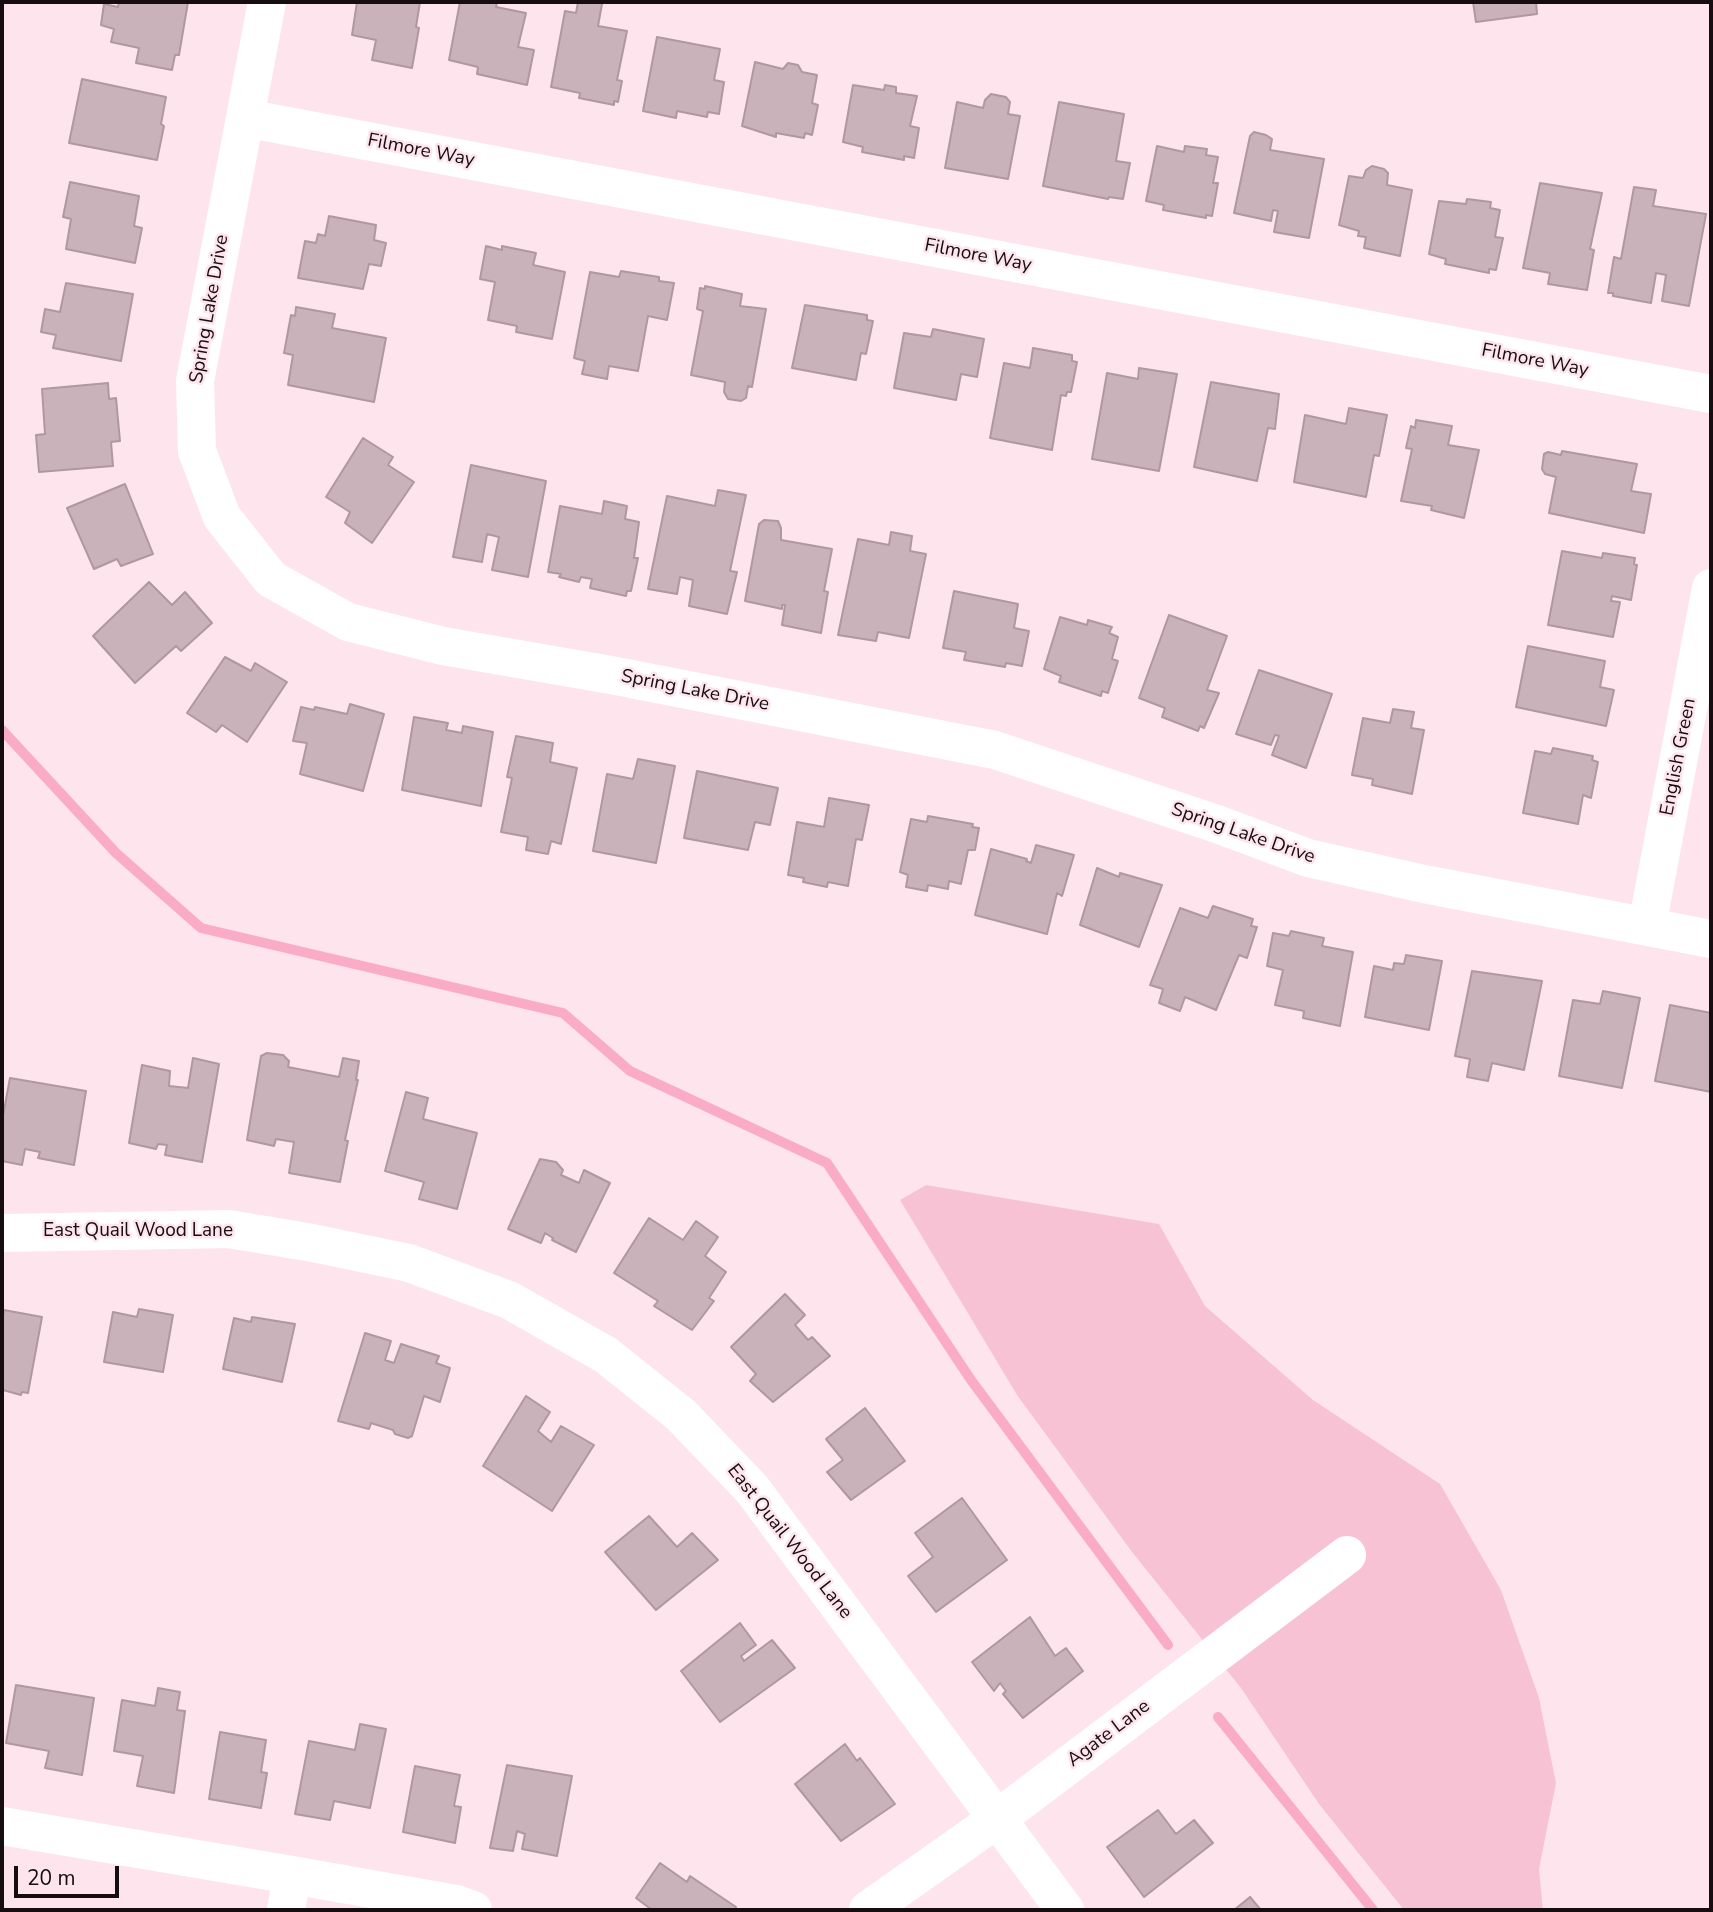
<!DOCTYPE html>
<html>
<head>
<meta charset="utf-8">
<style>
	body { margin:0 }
	#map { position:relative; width:1713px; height:1912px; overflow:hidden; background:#fee5ed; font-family:"Nunito Sans",sans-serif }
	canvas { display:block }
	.frame { position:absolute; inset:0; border:4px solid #150d10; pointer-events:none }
	.scale { position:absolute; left:14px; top:1866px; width:105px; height:32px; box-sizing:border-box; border:4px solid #150d10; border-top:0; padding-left:9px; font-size:21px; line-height:24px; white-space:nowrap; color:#150d10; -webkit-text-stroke:5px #fee5ed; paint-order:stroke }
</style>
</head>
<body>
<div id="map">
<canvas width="1713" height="1912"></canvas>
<div class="frame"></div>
<div class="scale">20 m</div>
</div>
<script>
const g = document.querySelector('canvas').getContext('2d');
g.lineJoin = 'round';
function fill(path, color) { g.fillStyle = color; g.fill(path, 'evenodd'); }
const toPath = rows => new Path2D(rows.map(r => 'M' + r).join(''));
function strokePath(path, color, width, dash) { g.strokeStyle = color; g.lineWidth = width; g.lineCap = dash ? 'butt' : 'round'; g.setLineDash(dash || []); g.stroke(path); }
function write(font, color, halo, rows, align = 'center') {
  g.font = font + ' "Nunito Sans",sans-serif'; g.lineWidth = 5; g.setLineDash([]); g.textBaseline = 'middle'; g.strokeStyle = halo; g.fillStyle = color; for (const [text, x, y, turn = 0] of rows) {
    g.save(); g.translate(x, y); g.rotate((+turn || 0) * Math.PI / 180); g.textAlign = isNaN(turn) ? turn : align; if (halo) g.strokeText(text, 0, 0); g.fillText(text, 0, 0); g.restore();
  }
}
const green = toPath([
	[926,1185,1159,1224,1205,1306,1313,1400,1440,1484,1501,1590,1539,1698,1556,1783,1539,1869,1543,1910,1404,1910,1319,1804,1241,1688,1132,1552,1017,1395,900,1200]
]);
const stream = toPath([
	[2,730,116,853,201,928,563,1013,630,1071,827,1163,971,1380,1168,1645],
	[1218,1717,1373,1910]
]);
const building = toPath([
	[119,2,188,2,179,55,175,55,172,70,136,63,139,48,111,42,114,29,101,25,104,4,118,7,119,2],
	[357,2,420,2,416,27,419,28,412,68,372,60,376,40,352,35,357,2],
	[460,2,497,2,496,7,526,13,518,47,534,50,527,85,477,74,478,67,449,60,460,2],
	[578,2,600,2,602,4,598,26,627,31,617,80,622,81,618,102,614,101,614,105,579,98,580,93,551,87,565,11,576,13,578,2],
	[1473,2,1536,2,1537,14,1476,22,1473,2],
	[657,37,720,49,714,80,724,82,719,114,708,112,707,117,677,111,676,118,643,111,657,37],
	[755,62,783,69,788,63,798,65,802,72,817,75,812,103,818,105,812,135,805,133,804,138,776,133,776,137,742,126,755,62],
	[82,79,166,97,161,124,164,126,157,160,69,143,82,79],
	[853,85,884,90,885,85,896,87,896,93,917,96,910,126,919,128,914,158,904,156,904,160,862,152,863,147,843,142,853,85],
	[991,94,1006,97,1010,102,1008,114,1020,116,1008,179,945,168,957,102,983,108,985,100,991,94],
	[1059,102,1124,114,1116,161,1130,163,1123,199,1109,197,1108,199,1043,186,1059,102],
	[1254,132,1266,135,1272,139,1270,150,1324,159,1309,238,1274,232,1278,211,1273,210,1271,221,1234,213,1250,136,1254,132],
	[1157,146,1184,152,1185,146,1207,149,1206,155,1218,157,1213,183,1218,183,1212,216,1206,215,1206,218,1163,210,1164,205,1146,201,1157,146],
	[1372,166,1384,169,1388,173,1387,185,1412,190,1400,256,1364,248,1366,237,1358,236,1359,231,1339,225,1349,176,1363,178,1366,170,1372,166],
	[70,182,139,196,134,226,142,228,135,263,66,249,71,219,63,217,70,182],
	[1540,183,1602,193,1590,249,1594,250,1587,290,1548,284,1550,273,1523,268,1540,183],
	[1634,187,1656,190,1653,206,1706,214,1689,306,1662,301,1666,275,1656,273,1651,303,1613,296,1613,293,1608,293,1614,257,1621,259,1634,187],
	[1467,199,1491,202,1490,208,1500,210,1495,237,1503,238,1496,270,1489,269,1489,273,1445,264,1446,259,1429,254,1439,201,1466,204,1467,199],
	[329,216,376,225,374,240,386,243,381,266,369,264,363,289,298,278,305,241,316,243,318,234,325,236,329,216],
	[486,246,502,250,502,246,536,253,533,265,565,272,552,339,516,332,517,326,488,320,495,282,480,279,486,246],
	[621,271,659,277,659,281,674,283,667,320,648,316,638,371,609,366,607,379,582,374,585,361,574,358,590,272,619,277,621,271],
	[66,283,133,294,121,361,53,348,56,335,41,332,45,309,60,312,66,283],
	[705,286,742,294,740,306,766,309,752,387,748,386,746,398,741,401,728,399,724,392,725,382,691,375,703,311,697,309,700,288,705,289,705,286],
	[805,305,867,315,867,320,873,321,866,354,861,353,856,380,792,368,805,305],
	[296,307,335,314,332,328,386,338,374,402,288,385,293,355,284,353,291,315,295,316,296,307],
	[933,329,984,339,977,377,961,374,956,400,894,388,904,333,931,337,933,329],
	[1033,348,1072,355,1072,361,1077,362,1071,392,1067,392,1066,396,1061,395,1052,450,990,438,1004,363,1030,368,1033,348],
	[1139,368,1177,374,1159,471,1092,459,1107,373,1138,379,1139,368],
	[1211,382,1279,394,1275,429,1268,428,1257,481,1194,467,1211,382],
	[108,383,109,399,116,398,120,441,111,442,113,466,39,472,36,435,45,434,42,389,108,383],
	[1349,408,1387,415,1379,456,1374,455,1366,497,1294,482,1305,415,1346,424,1349,408],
	[1416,420,1452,426,1448,445,1479,450,1464,518,1431,510,1432,506,1401,501,1412,449,1406,448,1411,426,1415,428,1416,420],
	[363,438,393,457,388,465,414,482,372,543,345,523,350,512,326,497,363,438],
	[1562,451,1637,464,1631,491,1651,494,1644,533,1549,513,1556,477,1545,474,1542,469,1544,454,1548,452,1561,455,1562,451],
	[471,465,546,481,528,577,492,570,499,537,487,534,482,562,453,557,471,465],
	[125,484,153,554,121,566,117,559,94,569,67,508,125,484],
	[718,490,746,495,730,571,737,572,727,614,689,606,693,580,680,577,677,594,648,589,667,496,715,506,718,490],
	[604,501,627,506,625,519,639,522,634,558,638,558,631,591,627,591,626,596,590,588,592,579,581,577,579,582,559,577,561,574,548,572,560,506,602,514,604,501],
	[764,520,778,521,781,528,781,540,832,549,824,591,828,592,821,633,782,625,785,605,782,605,782,609,745,601,759,524,764,520],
	[891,532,912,536,910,551,926,554,909,638,878,632,876,641,838,635,858,539,889,545,891,532],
	[1562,551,1602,558,1603,553,1635,558,1634,564,1637,565,1631,600,1612,596,1611,601,1620,602,1613,637,1548,625,1562,551],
	[149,582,172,605,185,592,212,623,181,651,176,646,135,683,93,636,149,582],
	[954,591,1018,604,1014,628,1029,631,1022,666,1006,663,1005,667,964,660,966,652,943,648,954,591],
	[1169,615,1227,636,1207,690,1219,693,1204,728,1200,726,1198,731,1162,717,1165,708,1139,698,1169,615],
	[1060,617,1087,625,1088,620,1112,627,1109,633,1118,637,1112,659,1118,661,1108,693,1102,691,1101,696,1059,682,1061,676,1044,669,1060,617],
	[1528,646,1605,661,1600,687,1614,690,1606,726,1516,707,1528,646],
	[225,657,251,671,255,663,287,682,247,742,222,725,216,732,187,713,225,657],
	[1259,670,1332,694,1306,768,1272,755,1279,736,1275,735,1271,745,1236,734,1259,670],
	[350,704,384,714,363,791,300,774,307,743,293,741,301,707,314,710,315,707,347,714,350,704],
	[1393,709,1414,712,1411,728,1424,730,1412,794,1372,785,1373,779,1352,775,1363,718,1390,723,1393,709],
	[414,717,448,723,446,730,462,733,463,726,493,732,481,806,402,790,414,717],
	[516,736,553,743,550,762,577,768,561,844,551,841,548,854,526,850,528,837,501,832,512,778,507,777,516,736],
	[1553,748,1593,756,1592,760,1598,762,1591,798,1583,795,1578,824,1523,813,1535,751,1551,754,1553,748],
	[638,759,675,766,656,863,593,851,607,774,633,779,638,759],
	[697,771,778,788,770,825,755,822,748,850,684,838,697,771],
	[829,798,869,805,862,840,856,839,848,886,828,882,827,887,803,882,804,878,788,875,797,822,824,827,829,798],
	[928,816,973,824,972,827,979,828,975,850,968,850,961,884,949,881,948,889,928,885,927,891,906,887,908,875,900,872,911,819,927,822,928,816],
	[1036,845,1074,855,1062,896,1057,893,1047,934,975,915,991,849,1027,859,1026,861,1031,863,1036,845],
	[1097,868,1119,877,1120,873,1162,885,1139,947,1080,925,1097,868],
	[1213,906,1253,919,1251,926,1257,927,1247,958,1239,955,1216,1010,1185,997,1180,1011,1159,1003,1163,989,1150,985,1180,908,1208,918,1213,906],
	[1291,931,1324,938,1322,946,1353,952,1340,1026,1303,1018,1304,1011,1275,1005,1283,970,1267,966,1273,933,1289,936,1291,931],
	[1406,955,1442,961,1429,1030,1365,1017,1374,966,1393,970,1394,963,1404,964,1406,955],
	[1472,971,1542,981,1524,1070,1492,1063,1488,1081,1467,1077,1470,1059,1455,1056,1472,971],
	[1603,991,1640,998,1622,1088,1559,1076,1573,1000,1600,1004,1603,991],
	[1670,1005,1711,1013,1711,1092,1655,1081,1670,1005],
	[267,1053,283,1055,289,1061,288,1067,339,1077,343,1058,359,1061,356,1080,358,1080,345,1140,348,1141,340,1182,289,1173,294,1142,276,1139,274,1146,247,1140,261,1056,267,1053],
	[193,1058,219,1064,202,1162,165,1155,167,1145,158,1144,156,1149,129,1143,142,1065,170,1071,169,1086,188,1088,193,1058],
	[10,1078,86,1091,74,1165,38,1158,40,1152,25,1149,22,1165,2,1161,2,1121,10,1078],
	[406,1092,428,1098,423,1119,477,1133,457,1209,419,1199,424,1182,385,1171,406,1092],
	[540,1159,556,1162,563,1170,561,1175,579,1183,584,1170,610,1183,576,1252,552,1240,553,1238,545,1233,541,1243,508,1229,540,1159],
	[649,1218,683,1240,696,1221,718,1237,705,1256,726,1272,709,1298,714,1301,692,1330,654,1306,658,1301,614,1273,649,1218],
	[785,1294,805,1315,795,1325,808,1340,812,1337,830,1356,773,1402,750,1381,756,1374,731,1347,785,1294],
	[139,1309,173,1315,163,1372,104,1362,113,1312,137,1317,139,1309],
	[4,1310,42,1317,28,1393,22,1392,21,1395,3,1390,2,1322,4,1310],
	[252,1317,295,1324,282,1382,223,1369,234,1318,251,1322,252,1317],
	[365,1333,391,1341,385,1360,394,1363,401,1344,439,1356,436,1363,450,1368,440,1402,424,1396,412,1436,408,1438,395,1434,393,1430,371,1423,369,1429,338,1421,365,1333],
	[526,1396,550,1412,538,1431,551,1442,561,1426,594,1445,552,1511,483,1466,526,1396],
	[865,1408,905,1461,851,1500,827,1472,843,1460,826,1439,865,1408],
	[962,1498,1007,1560,936,1612,908,1576,933,1557,915,1533,962,1498],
	[649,1516,677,1547,692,1533,718,1560,656,1610,605,1552,649,1516],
	[1030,1617,1055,1656,1066,1648,1083,1671,1023,1718,1003,1694,1006,1691,1000,1683,994,1691,972,1662,1030,1617],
	[740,1623,756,1645,741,1656,744,1661,772,1640,795,1668,720,1722,681,1671,740,1623],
	[16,1685,94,1698,82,1775,45,1768,49,1751,6,1743,16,1685],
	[158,1688,180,1692,177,1710,185,1711,174,1793,137,1786,143,1756,114,1751,122,1700,155,1706,158,1688],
	[360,1724,386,1729,370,1808,334,1801,330,1820,295,1814,309,1741,355,1750,360,1724],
	[220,1732,266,1740,261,1772,267,1773,261,1808,209,1799,220,1732],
	[845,1744,857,1761,860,1758,895,1804,841,1841,795,1784,845,1744],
	[507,1765,572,1776,557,1856,522,1849,525,1834,517,1831,513,1851,490,1848,507,1765],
	[415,1766,460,1775,454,1806,461,1807,455,1843,403,1832,415,1766],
	[1158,1810,1176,1834,1194,1820,1213,1843,1144,1897,1107,1847,1158,1810],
	[660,1863,687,1882,690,1876,736,1907,734,1910,652,1910,636,1898,660,1863],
	[1250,1897,1261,1910,1234,1910,1250,1897]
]);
const minor = toPath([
	[267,2,195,381,197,451,222,517,271,579,348,622,443,646,611,675,995,750,1217,824,1308,858,1424,884,1711,939],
	[245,118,1711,394],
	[1647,926,1711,588],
	[2,1233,229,1229,313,1243,409,1263,509,1300,606,1355,681,1415,752,1489,1065,1910],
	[2,1826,292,1875,456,1904,473,1910],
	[286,1910,292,1875],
	[868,1910,997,1819,1347,1555]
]);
const streetNames = [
	["Filmore Way",421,151,11],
	["Filmore Way",978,256,11],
	["Spring Lake Drive",210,309,-80],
	["Filmore Way",1535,361,11],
	["Spring Lake Drive",695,691,11],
	["English Green",1679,757,-79],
	["Spring Lake Drive",1243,834,19],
	["East Quail Wood Lane",138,1231],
	["East Quail Wood Lane",789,1542,52],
	["Agate Lane",1109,1734,-37]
];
fill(green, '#f7c3d4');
strokePath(stream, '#faacc7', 10);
fill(building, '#cab2ba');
strokePath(building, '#af98a0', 2);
strokePath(minor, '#fff', 38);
write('19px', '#150d10', '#fee5ed', streetNames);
</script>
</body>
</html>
